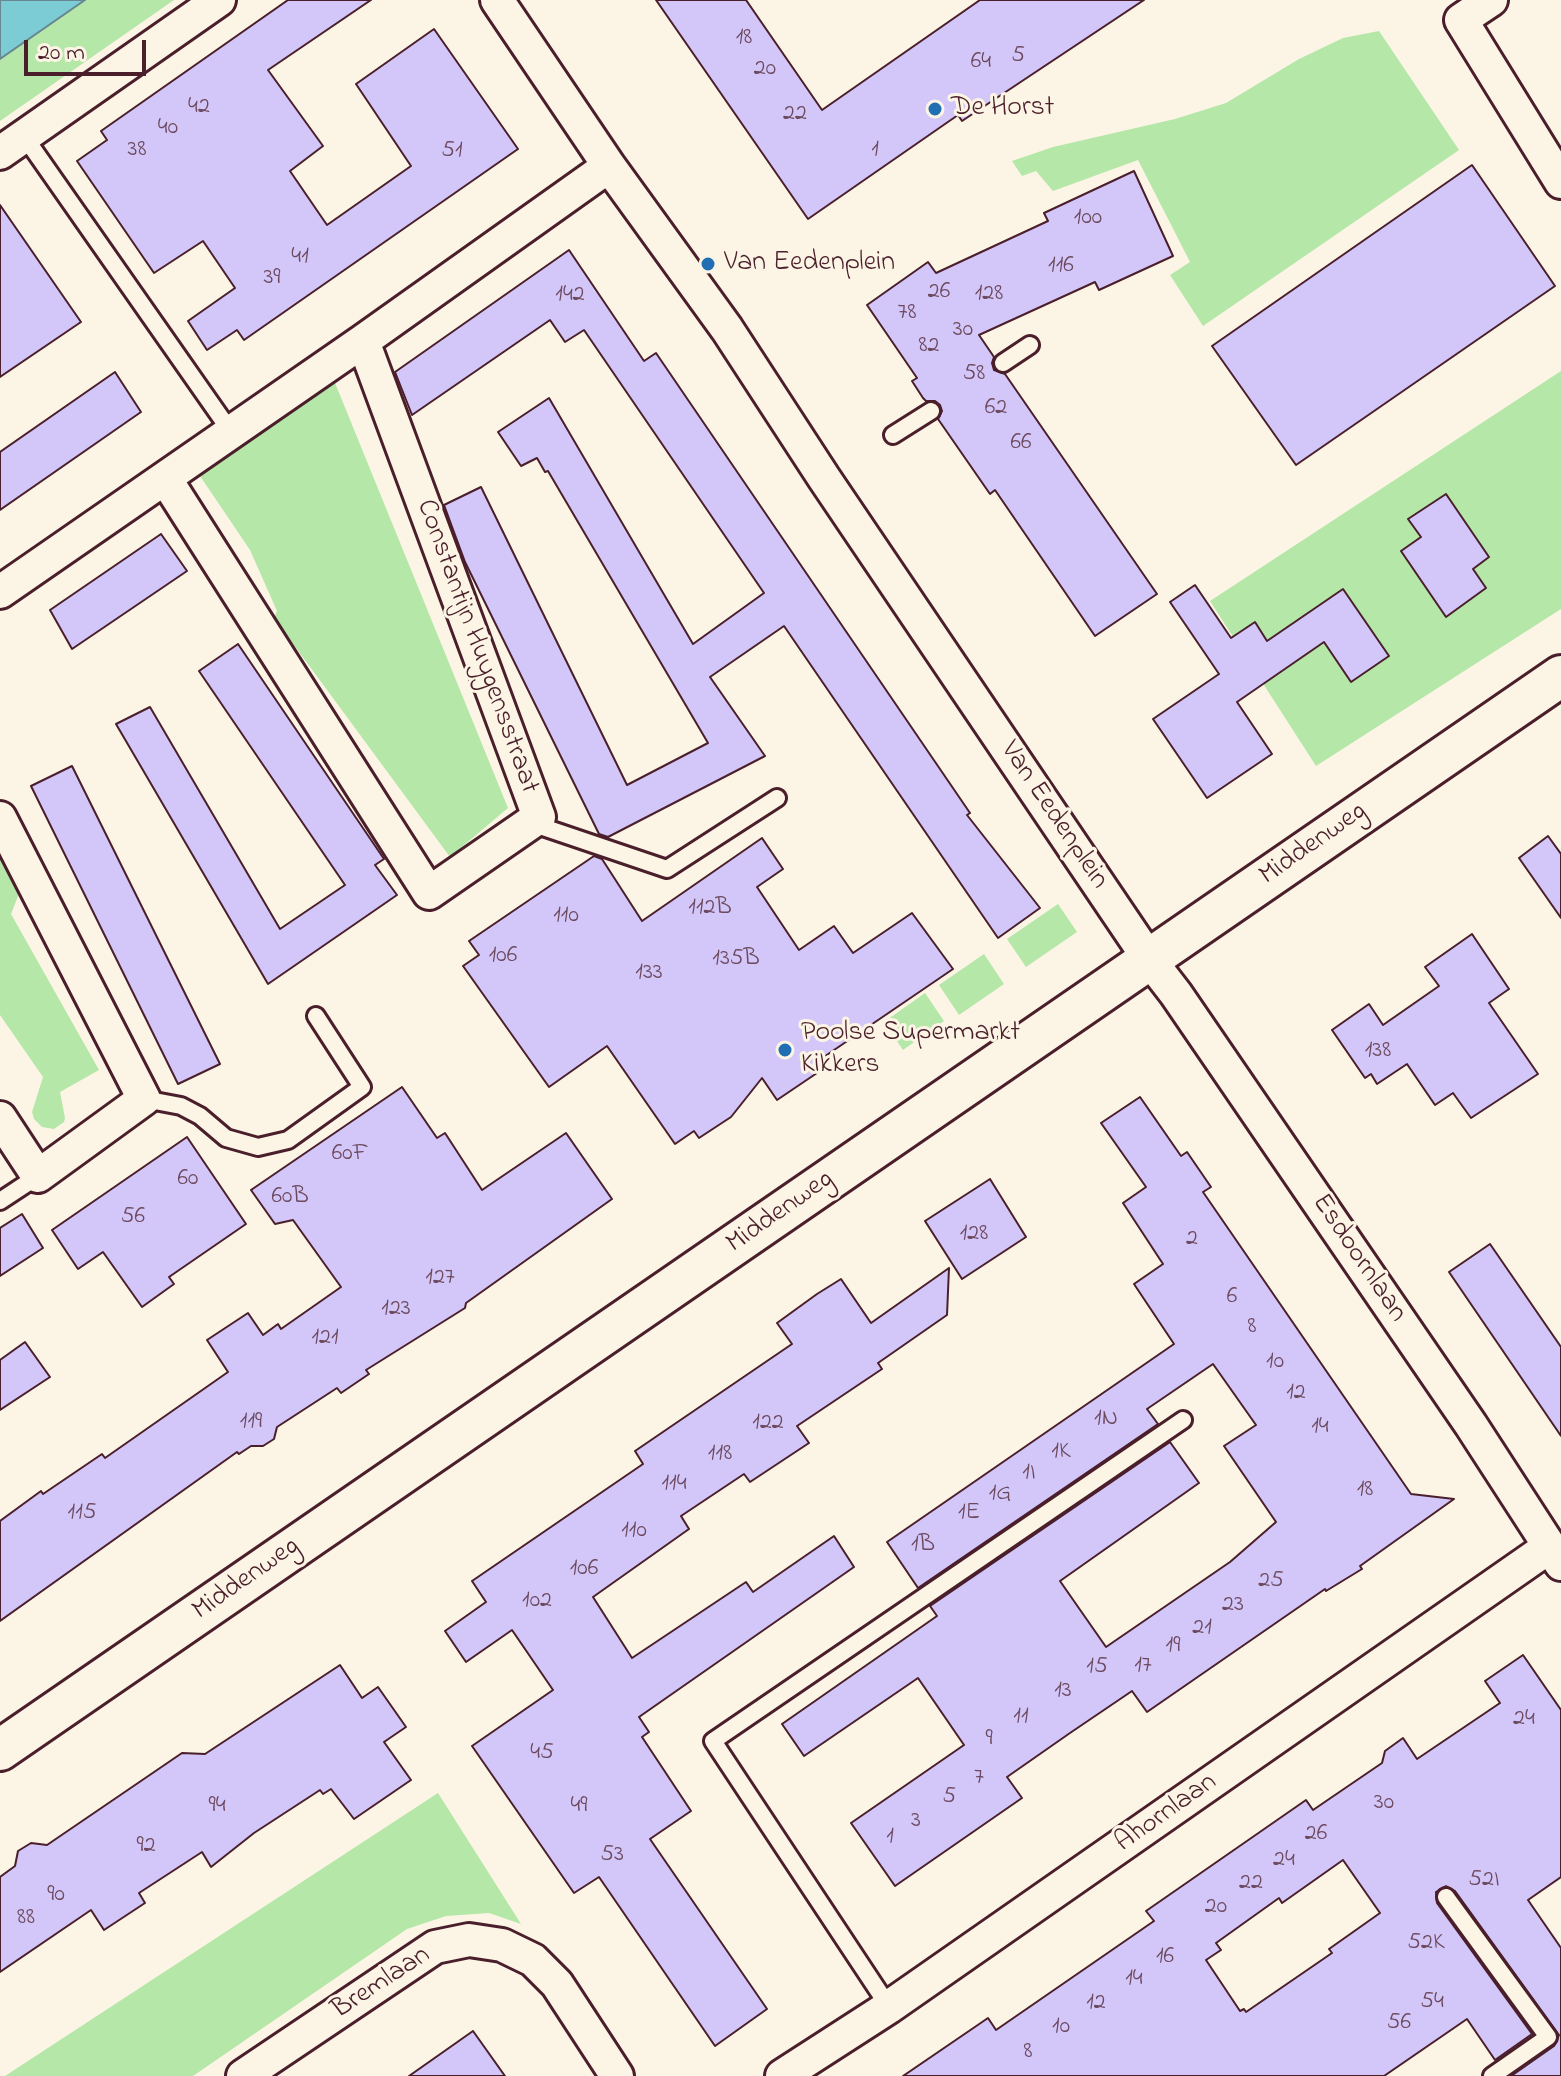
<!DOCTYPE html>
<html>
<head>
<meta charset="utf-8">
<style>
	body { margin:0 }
	#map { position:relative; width:1561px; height:2076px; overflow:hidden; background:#fcf5e5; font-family:"Indie Flower",sans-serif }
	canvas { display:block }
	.scale { position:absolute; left:24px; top:40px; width:122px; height:36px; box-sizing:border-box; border:4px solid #4a1f2b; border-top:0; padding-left:10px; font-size:24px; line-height:28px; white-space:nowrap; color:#4a1f2b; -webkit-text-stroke:6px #fcf5e5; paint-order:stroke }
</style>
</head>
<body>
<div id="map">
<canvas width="1561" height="2076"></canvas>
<div class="scale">20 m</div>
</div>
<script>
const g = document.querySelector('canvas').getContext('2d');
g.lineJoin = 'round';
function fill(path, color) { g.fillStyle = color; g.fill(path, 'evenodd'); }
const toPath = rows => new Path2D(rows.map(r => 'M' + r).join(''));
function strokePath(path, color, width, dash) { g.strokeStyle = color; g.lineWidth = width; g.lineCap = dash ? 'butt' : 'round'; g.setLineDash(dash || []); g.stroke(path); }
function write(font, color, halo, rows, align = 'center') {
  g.font = font + ' "Indie Flower",sans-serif'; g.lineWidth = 6; g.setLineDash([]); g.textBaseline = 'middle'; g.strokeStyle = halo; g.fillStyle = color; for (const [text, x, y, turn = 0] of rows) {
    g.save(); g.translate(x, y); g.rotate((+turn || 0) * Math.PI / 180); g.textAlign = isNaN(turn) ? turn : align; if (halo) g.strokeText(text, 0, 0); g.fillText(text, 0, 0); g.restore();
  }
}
const green = toPath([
	[85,0,174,0,0,121,0,59],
	[1379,31,1459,150,1203,326,1170,275,1190,262,1138,160,1053,191,1036,171,1022,176,1012,161,1053,147,1175,119,1226,103,1299,59,1343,38],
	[1561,371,1561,609,1316,766,1210,601],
	[333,378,508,808,450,857,274,618,277,611,250,550,198,473],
	[0,852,22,886,11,914,99,1070,60,1092,65,1118,64,1122,54,1129,42,1127,34,1119,32,1112,43,1077,0,1015],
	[1058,904,1077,932,1026,967,1007,939],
	[984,954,1004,984,959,1015,939,985],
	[925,993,944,1021,903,1050,884,1022],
	[438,1793,521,1924,489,1913,446,1916,407,1929,193,2076,5,2076]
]);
const water = toPath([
	[0,0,85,0,0,59,0,0]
]);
const building = toPath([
	[288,0,371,0,268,70,323,146,290,171,327,225,411,166,356,84,434,29,518,149,244,340,237,330,207,350,188,321,235,288,203,241,154,273,77,161,107,140,101,131,288,0],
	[656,0,746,0,822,110,980,0,1144,0,962,121,958,115,808,219,656,0],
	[1472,165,1555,286,1296,465,1212,346,1472,165],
	[1134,171,1173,256,1099,290,1095,282,979,335,994,357,992,363,994,370,1005,374,1157,594,1095,636,995,490,990,494,938,419,942,411,940,405,935,401,926,401,923,398,912,381,917,378,867,305,928,262,936,273,1048,221,1044,213,1134,171],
	[0,205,81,322,0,377,0,205],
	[569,250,644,361,656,353,970,813,967,815,1040,908,998,938,784,626,710,677,765,756,608,837,599,834,465,562,444,505,481,487,627,785,708,743,548,471,545,472,537,458,521,466,498,432,549,398,693,644,764,593,584,330,565,342,550,320,412,415,395,372,569,250],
	[115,372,141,412,0,510,0,452,115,372],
	[1446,494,1489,557,1473,569,1486,588,1446,617,1401,551,1421,537,1408,519,1446,494],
	[161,534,187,571,72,649,50,610,161,534],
	[1195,585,1231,638,1255,622,1267,641,1343,589,1389,656,1351,682,1324,642,1237,702,1272,754,1207,798,1153,719,1219,674,1170,602,1195,585],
	[238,644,384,859,375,865,397,895,268,984,116,724,150,707,280,929,345,885,199,671,238,644],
	[72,766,220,1064,178,1084,31,786,72,766],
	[1548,836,1561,854,1561,918,1519,858,1548,836],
	[762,838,783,869,757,887,799,950,834,926,853,953,912,913,953,969,815,1063,820,1071,777,1100,762,1078,731,1117,699,1138,694,1131,675,1144,607,1046,549,1087,463,966,479,955,469,941,594,856,602,859,642,921,762,838],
	[1472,934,1509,989,1489,1003,1538,1074,1471,1118,1453,1093,1435,1105,1407,1064,1377,1084,1371,1074,1365,1078,1332,1030,1369,1004,1383,1025,1439,986,1425,967,1472,934],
	[402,1087,437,1138,445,1133,482,1190,566,1133,612,1199,466,1303,465,1308,366,1370,369,1374,341,1393,337,1388,277,1427,274,1439,263,1446,251,1446,239,1454,237,1452,0,1621,0,1521,41,1491,43,1494,102,1454,105,1458,228,1372,207,1340,248,1313,263,1335,278,1324,281,1329,341,1287,293,1220,275,1224,251,1190,402,1087],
	[1140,1097,1181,1156,1187,1152,1211,1187,1203,1192,1411,1494,1454,1499,1360,1566,1362,1569,1326,1591,1325,1589,1147,1712,1132,1691,1070,1733,1007,1777,1022,1798,895,1886,851,1823,964,1745,918,1678,804,1756,782,1724,937,1616,930,1606,1170,1442,1199,1483,1060,1581,1106,1647,1230,1562,1276,1522,1224,1446,1256,1425,1213,1364,1147,1409,1158,1424,918,1588,887,1542,1174,1344,1134,1284,1163,1264,1123,1203,1146,1187,1101,1123,1140,1097],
	[187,1137,246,1224,169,1277,174,1284,142,1307,103,1252,78,1269,52,1230,187,1137],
	[990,1179,1026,1237,962,1279,925,1221,990,1179],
	[22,1214,43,1248,0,1276,0,1228,22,1214],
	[1490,1244,1561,1347,1561,1436,1449,1272,1490,1244],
	[949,1268,947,1315,878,1363,882,1369,797,1426,809,1443,750,1482,744,1474,681,1516,689,1529,593,1597,632,1658,746,1582,753,1592,834,1536,854,1567,639,1717,649,1732,642,1737,691,1811,650,1839,767,2009,715,2046,599,1877,574,1893,472,1746,553,1690,512,1630,466,1662,445,1631,486,1602,472,1581,643,1464,635,1451,792,1344,777,1323,817,1294,841,1279,871,1323,949,1268],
	[25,1342,50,1377,0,1410,0,1360,25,1342],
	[1523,1655,1561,1710,1561,1877,1528,1900,1561,1948,1561,2076,1511,2076,1554,2046,1559,2035,1455,1891,1446,1886,1436,1892,1437,1903,1532,2034,1495,2060,1467,2019,1384,2076,903,2076,988,2018,996,2030,1154,1921,1146,1911,1306,1800,1313,1810,1382,1763,1385,1751,1403,1738,1417,1759,1500,1703,1485,1681,1523,1655],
	[1343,1860,1380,1913,1329,1949,1332,1953,1246,2012,1244,2009,1240,2011,1206,1960,1221,1950,1216,1943,1279,1898,1282,1903,1343,1860],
	[340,1665,362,1698,378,1687,406,1727,384,1742,411,1780,354,1819,331,1789,323,1794,320,1790,254,1833,211,1867,202,1852,139,1893,145,1903,104,1930,91,1910,0,1972,0,1877,15,1866,18,1851,31,1843,47,1845,182,1753,205,1754,340,1665],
	[473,2031,505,2076,409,2076,473,2031]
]);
const service = toPath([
	[24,136,231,432],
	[1003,363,1030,345],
	[893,435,931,411],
	[531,823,667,869,777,798],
	[144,1099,181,1106,200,1116,226,1138,258,1147,288,1140,362,1087,316,1016],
	[0,1201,38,1176],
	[1446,1897,1548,2037,1492,2076],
	[889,2007,713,1741,1183,1420]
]);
const minor = toPath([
	[497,0,609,166,727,329,824,478,1149,959,1176,994,1471,1425,1561,1564],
	[1491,0,1461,20,1561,182],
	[0,153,219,0],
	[165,478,429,893,539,817,363,341],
	[0,592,363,341,609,166],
	[0,818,144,1099,38,1176,0,1118],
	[243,2076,435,1947,469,1940,502,1945,533,1960,557,1984,617,2076],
	[782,2076,889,2007,1549,1547]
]);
const tertiary = toPath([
	[0,1750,1561,676]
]);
const markers = [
	[935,109,8,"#1f6fb2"],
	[708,264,8,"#1f6fb2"],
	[785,1050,8,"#1f6fb2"]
];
const numberNames = [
	["18",744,39],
	["5",1018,57],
	["64",981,63],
	["20",765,70],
	["42",199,108],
	["22",795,115],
	["40",168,129],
	["38",137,151],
	["1",875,151],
	["51",452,152],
	["100",1088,219],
	["41",300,258],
	["116",1061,267],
	["39",272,279],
	["26",939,293],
	["128",989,295],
	["142",570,296],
	["78",907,314],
	["30",963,331],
	["82",929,347],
	["58",974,375],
	["62",996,409],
	["66",1021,444],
	["112B",710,909],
	["110",566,917],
	["106",503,957],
	["135B",736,960],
	["133",649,974],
	["138",1378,1052],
	["60F",350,1155],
	["60",188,1180],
	["60B",290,1198],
	["56",133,1218],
	["128",974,1235],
	["2",1192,1240],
	["127",440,1279],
	["6",1232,1298],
	["123",396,1310],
	["8",1252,1328],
	["121",325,1339],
	["10",1275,1363],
	["12",1296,1394],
	["1N",1106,1420],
	["119",251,1423],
	["122",768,1424],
	["14",1320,1428],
	["1K",1061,1453],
	["118",720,1455],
	["1I",1029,1474],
	["114",674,1485],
	["18",1365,1491],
	["1G",1000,1495],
	["115",82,1514],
	["1E",969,1514],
	["110",634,1532],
	["1B",923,1546],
	["106",584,1570],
	["25",1271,1582],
	["102",537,1602],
	["23",1233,1606],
	["21",1202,1629],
	["19",1173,1647],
	["17",1143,1667],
	["15",1097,1668],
	["13",1063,1692],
	["11",1021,1718],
	["24",1524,1720],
	["9",989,1740],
	["45",542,1754],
	["7",979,1779],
	["5",949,1798],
	["30",1384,1804],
	["94",217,1807],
	["49",579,1807],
	["3",916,1822],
	["26",1316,1835],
	["1",890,1838],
	["92",146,1847],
	["53",612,1856],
	["24",1284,1861],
	["52I",1484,1881],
	["22",1251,1884],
	["90",56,1896],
	["20",1216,1908],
	["88",26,1919],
	["52K",1426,1944],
	["16",1165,1958],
	["14",1134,1980],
	["54",1432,2003],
	["12",1096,2004],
	["56",1399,2024],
	["10",1061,2028],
	["8",1028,2053]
];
const poiNames = [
	["De Horst",951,109],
	["Van Eedenplein",724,264],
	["Poolse Supermarkt",801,1034],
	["Kikkers",801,1066]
];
const streetNames = [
	["Constantijn Huygensstraat",476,647,70],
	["Van Eedenplein",1053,816,56],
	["Middenweg",1314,845,-35],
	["Middenweg",781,1213,-35],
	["Esdoornlaan",1358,1259,56],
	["Middenweg",247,1580,-35],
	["Ahornlaan",1167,1814,-35],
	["Bremlaan",382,1984,-33]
];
fill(green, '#b4e7a8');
fill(water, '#7cccd5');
strokePath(water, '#688791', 2);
fill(building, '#d3c7f9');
strokePath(building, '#4a1f2b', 2);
strokePath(service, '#4a1f2b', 22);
strokePath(minor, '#4a1f2b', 38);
strokePath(tertiary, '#4a1f2b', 46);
strokePath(service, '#fcf5e5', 16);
strokePath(minor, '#fcf5e5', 32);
strokePath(tertiary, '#fcf5e5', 40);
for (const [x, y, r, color] of markers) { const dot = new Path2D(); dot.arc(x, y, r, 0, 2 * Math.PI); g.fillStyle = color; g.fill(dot); strokePath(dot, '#fcf5e5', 3); }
write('24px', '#6c495e', null, numberNames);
write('28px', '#4a1f2b', '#fcf5e5', poiNames, 'left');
write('28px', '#4a1f2b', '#fcf5e5', streetNames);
</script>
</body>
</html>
